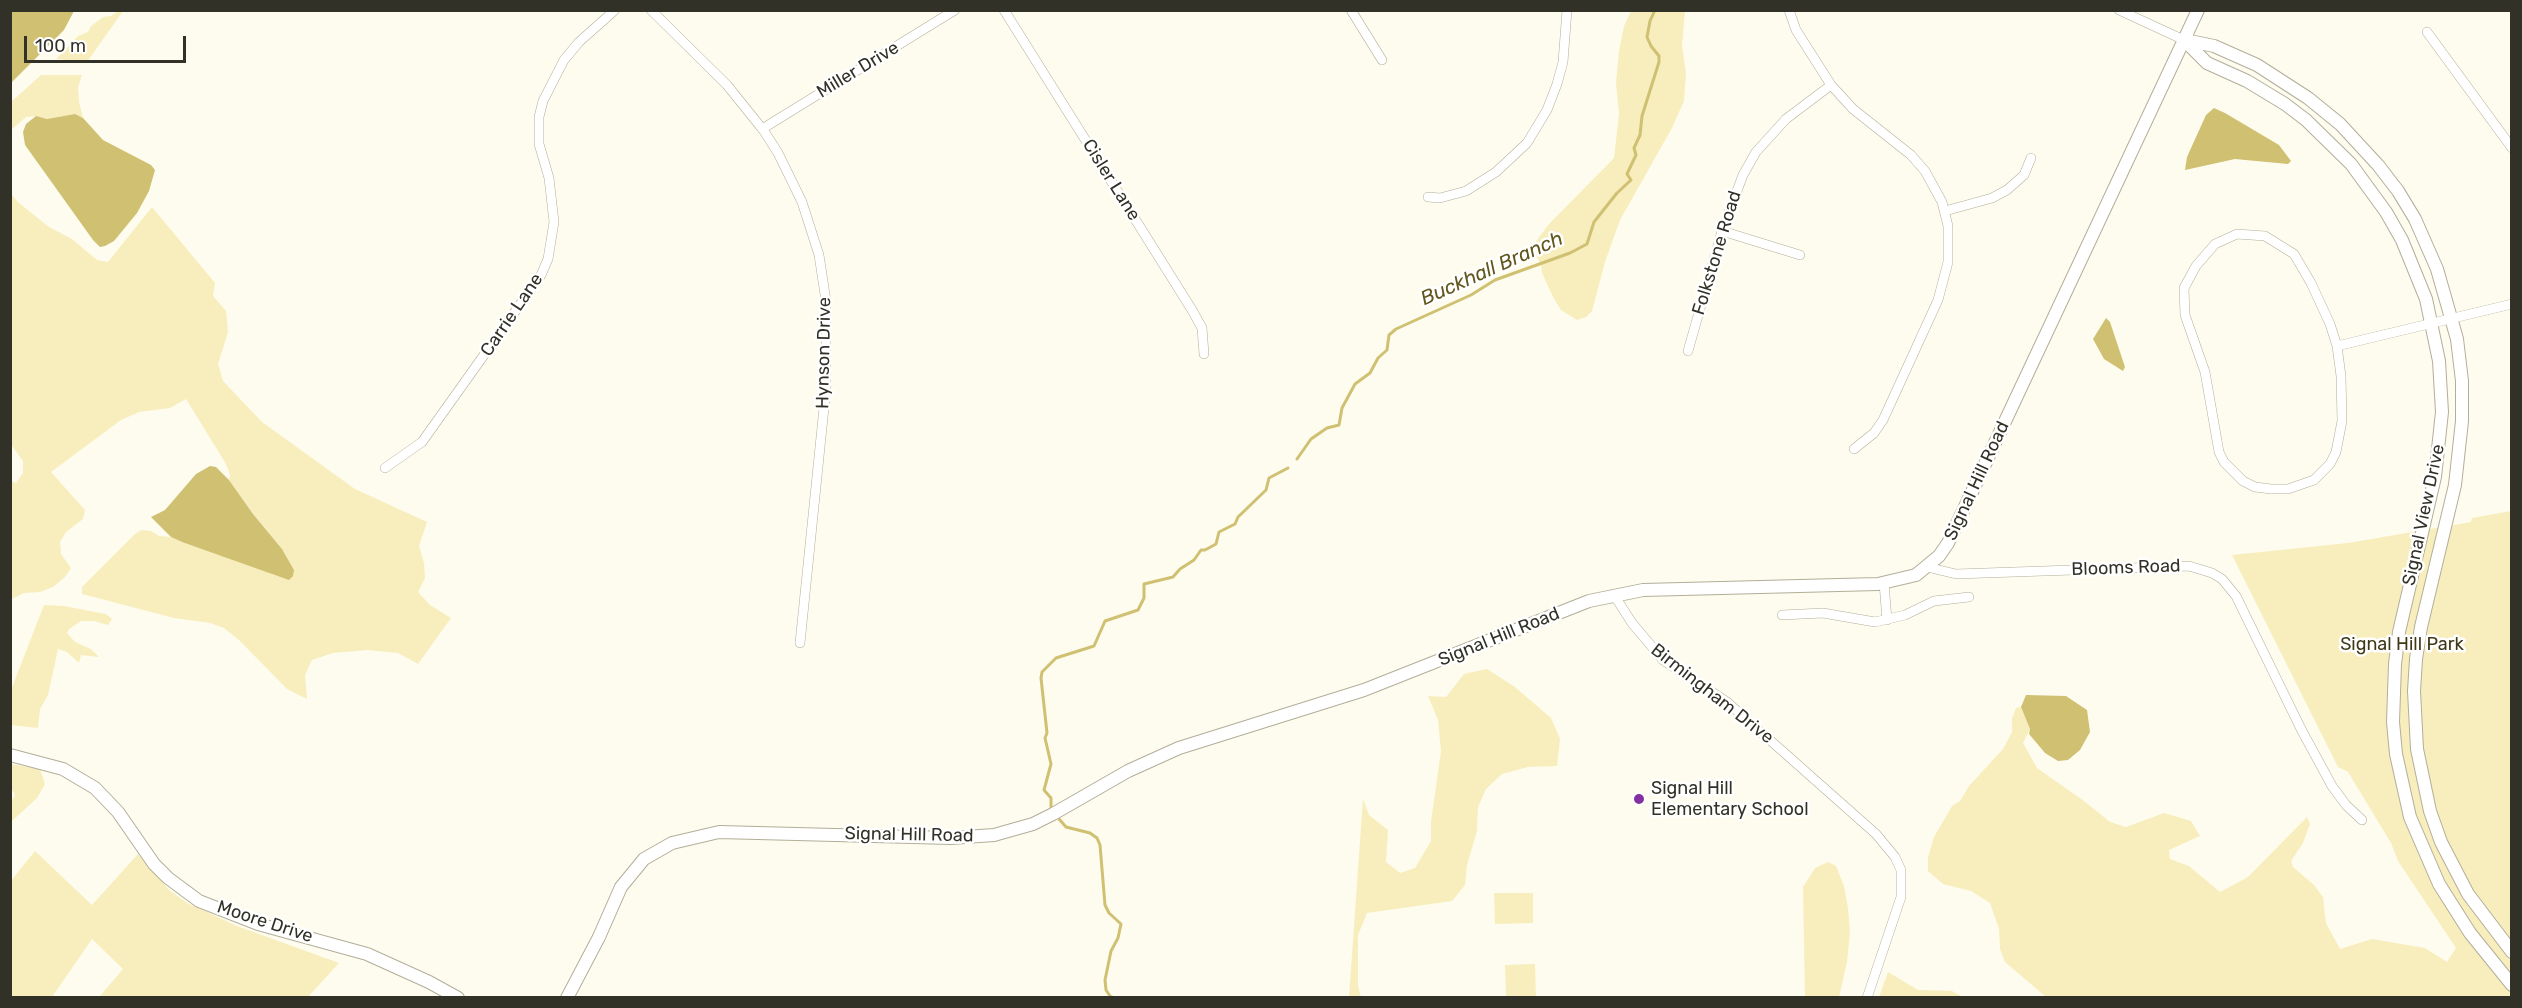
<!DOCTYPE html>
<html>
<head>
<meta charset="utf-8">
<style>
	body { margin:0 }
	#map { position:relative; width:2522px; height:1008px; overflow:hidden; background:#fefcee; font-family:Rubik,sans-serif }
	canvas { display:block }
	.frame { position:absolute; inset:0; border:12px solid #323128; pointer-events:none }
	.scale { position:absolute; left:24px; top:36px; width:162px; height:27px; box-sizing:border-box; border:3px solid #323128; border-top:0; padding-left:8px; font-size:18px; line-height:21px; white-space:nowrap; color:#323128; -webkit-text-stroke:4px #fff; paint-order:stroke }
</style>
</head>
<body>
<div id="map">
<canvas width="2522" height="1008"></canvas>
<div class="frame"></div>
<div class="scale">100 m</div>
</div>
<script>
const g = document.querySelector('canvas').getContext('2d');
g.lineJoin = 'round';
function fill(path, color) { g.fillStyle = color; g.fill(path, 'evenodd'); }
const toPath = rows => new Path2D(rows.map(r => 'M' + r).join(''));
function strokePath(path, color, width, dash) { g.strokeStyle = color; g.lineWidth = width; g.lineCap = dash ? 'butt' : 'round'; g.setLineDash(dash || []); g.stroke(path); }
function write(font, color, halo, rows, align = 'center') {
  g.font = font + ' Rubik,sans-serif'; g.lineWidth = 5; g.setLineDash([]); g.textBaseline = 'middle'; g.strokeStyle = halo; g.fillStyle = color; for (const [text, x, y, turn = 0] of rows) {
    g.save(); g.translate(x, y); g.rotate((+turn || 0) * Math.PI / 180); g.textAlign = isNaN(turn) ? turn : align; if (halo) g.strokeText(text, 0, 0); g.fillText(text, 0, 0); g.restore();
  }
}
const green = toPath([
	[120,10,123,11,87,62,56,59,78,36,88,32,91,26,103,17,111,16],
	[1631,11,1685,11,1682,46,1686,73,1684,101,1672,128,1620,220,1605,262,1592,311,1586,317,1577,320,1561,310,1553,297,1542,273,1541,264,1533,252,1534,244,1549,224,1614,158,1619,114,1616,83,1619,51,1624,26],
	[41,75,82,75,78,87,79,102,83,118,75,114,47,119,36,116,26,117,11,130,11,102],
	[10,193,19,203,49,227,72,239,97,260,108,262,152,207,215,283,213,296,226,311,228,332,218,364,223,381,262,422,355,489,427,522,419,546,424,563,425,578,418,592,430,605,451,618,418,664,398,653,367,650,333,653,312,660,305,675,307,699,287,689,240,641,224,628,210,623,174,618,82,594,82,587,135,534,141,530,151,531,159,536,171,537,182,542,264,570,274,575,294,570,282,549,253,514,229,480,230,475,226,464,186,399,170,408,139,412,121,420,51,472,85,510,83,519,66,532,60,542,61,554,71,568,65,577,53,587,40,592,24,593,12,599,11,481,16,483,23,473,23,461,10,443],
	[2511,511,2511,997,2046,997,2005,962,2000,949,1999,929,1990,903,1971,891,1943,884,1928,871,1928,857,1934,837,1952,806,1960,801,1969,786,2003,749,2012,732,2012,719,2016,708,2021,707,2030,729,2023,743,2037,768,2084,801,2110,822,2126,827,2164,813,2191,821,2200,836,2169,850,2170,859,2189,866,2220,892,2248,877,2307,817,2310,824,2303,843,2291,861,2293,867,2314,885,2323,897,2326,923,2340,949,2372,939,2425,948,2447,962,2456,948,2398,861,2391,843,2348,772,2338,767,2232,555,2348,543,2471,522,2472,518],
	[44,605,64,606,106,614,112,619,108,625,94,621,81,621,69,629,67,633,75,642,91,649,99,657,81,655,79,663,67,652,58,649,48,695,40,709,38,728,11,725,11,690],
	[1487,669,1515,687,1551,718,1560,739,1557,766,1528,767,1502,774,1486,789,1478,807,1477,831,1467,865,1465,885,1452,901,1367,913,1358,935,1358,986,1361,997,1349,997,1363,799,1369,815,1388,830,1386,862,1400,873,1415,868,1431,841,1431,821,1441,751,1438,720,1428,696,1446,697,1464,674],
	[10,764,40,769,45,784,37,798,11,822,11,802,15,795,11,788],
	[35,851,92,905,138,854,169,890,187,903,237,926,339,963,308,997,103,997,100,996,123,969,92,939,52,997,11,997,10,882],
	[1828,862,1836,866,1844,886,1848,908,1850,932,1847,962,1839,997,1805,997,1803,887,1815,868],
	[1494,893,1533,893,1533,923,1495,924],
	[1535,964,1536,997,1506,997,1505,965],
	[1888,972,1918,990,1952,991,1961,996,1879,997]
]);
const water = toPath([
	[11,10,74,11,64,30,11,83],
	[2214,108,2225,113,2279,145,2291,161,2288,164,2235,159,2185,170,2187,157,2206,115],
	[75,114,83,118,103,140,151,165,155,170,149,191,137,213,114,241,105,246,100,247,93,240,25,145,23,132,26,124,36,116,47,119],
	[2106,318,2110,322,2125,367,2123,371,2104,359,2093,339],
	[210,466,216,467,229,480,253,514,282,549,294,570,293,576,289,580,182,542,171,537,151,517,165,510,196,474],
	[2026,695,2066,696,2087,710,2090,732,2080,750,2068,760,2058,761,2045,753,2029,734,2030,729,2021,707]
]);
const stream = toPath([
	[1297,459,1311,439,1327,428,1339,425,1342,408,1355,384,1370,373,1378,358,1387,350,1389,335,1396,329,1471,295,1495,280,1570,253,1587,244,1594,222,1617,193,1631,180,1627,174,1636,155,1634,148,1640,135,1642,116,1659,62,1659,56,1651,46,1647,37,1650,21,1655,10],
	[1051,807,1051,798,1044,790,1051,764,1045,738,1047,733,1041,678,1042,672,1056,658,1094,646,1105,621,1138,610,1144,598,1144,584,1173,577,1180,569,1194,560,1201,550,1205,550,1216,544,1219,532,1235,524,1238,517,1266,490,1269,478,1288,468],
	[1059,819,1066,827,1090,833,1097,838,1100,845,1105,905,1109,913,1121,924,1118,938,1111,951,1105,980,1106,990,1110,996,1114,998]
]);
const street = toPath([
	[651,10,727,85,764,131,778,153,802,202,819,255,826,301,826,388,800,643],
	[1004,10,1192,310,1202,328,1204,354],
	[1351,10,1382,60],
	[1789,10,1796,30,1831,85,1853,109,1911,155,1925,171,1942,202,1948,226,1948,262,1938,300,1883,420,1874,433,1854,449],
	[2119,10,2184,40],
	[2427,32,2512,148],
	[762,129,955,10],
	[1428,197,1440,198,1466,191,1496,172,1527,143,1547,110,1557,84,1563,62,1567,10],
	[1945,211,1992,198,2007,190,2024,175,2031,158],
	[1722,231,1800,255],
	[2237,234,2265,236,2294,254,2311,283,2330,324,2337,346,2341,376,2342,421,2336,452,2330,464,2314,480,2288,489,2271,489,2255,487,2243,481,2224,462,2219,452,2205,372,2185,315,2184,288,2196,266,2215,244,2237,234],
	[2337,346,2512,304],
	[1688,351,1722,231,1743,175,1756,152,1786,119,1831,85],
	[385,468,422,442,541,275,548,259,554,222,549,178,539,144,539,117,543,101,564,60,579,42,615,10],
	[1927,567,1956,574,2189,566,2212,573,2222,579,2236,596,2301,729,2332,786,2346,805,2362,820],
	[1884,583,1887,620],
	[1614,595,1632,623,1663,660,1727,702,1876,834,1895,857,1901,870,1901,897,1867,998],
	[1782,615,1823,613,1875,622,1905,615,1934,601,1969,597]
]);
const secondary = toPath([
	[2184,40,2207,63,2247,81,2285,104,2306,120,2351,164,2386,212,2402,240,2426,299,2439,361,2442,412,2435,477,2399,632,2395,664,2393,722,2396,754,2410,817,2439,884,2470,933,2512,985],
	[2185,40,2214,46,2257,65,2308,98,2340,124,2378,165,2398,191,2415,219,2437,269,2457,339,2462,381,2462,421,2455,485,2421,627,2416,659,2414,691,2417,749,2430,811,2441,842,2468,894,2512,952],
	[10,755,63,769,95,788,118,812,154,864,168,878,199,901,258,924,367,954,429,982,458,998],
	[567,998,599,937,621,887,644,859,672,843,719,832,951,838,994,835,1033,824,1053,814,1128,771,1179,748,1364,690,1589,601,1643,590,1878,584,1916,575,1939,556,1948,543,2198,10]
]);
const markers = [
	[1639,799,6,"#8331a1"]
];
const streetNames = [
	["Miller Drive",858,70,-31],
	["Cisler Lane",1111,180,58],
	["Folkstone Road",1717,253,-73],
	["Carrie Lane",512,315,-56],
	["Hynson Drive",824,353,-89],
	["Signal Hill Road",1977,481,-65],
	["Signal View Drive",2424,515,-78],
	["Blooms Road",2126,568,-2],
	["Signal Hill Road",1499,637,-22],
	["Birmingham Drive",1712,694,38],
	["Signal Hill Road",909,835,1],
	["Moore Drive",265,922,18]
];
const parkNames = [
	["Signal Hill Park",2402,645]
];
const poiNames = [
	["Signal Hill",1651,789],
	["Elementary School",1651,810]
];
const waterNames = [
	["Buckhall Branch",1492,269,-24]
];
fill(green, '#f8eebd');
fill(water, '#cfc072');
strokePath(stream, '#cfc072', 3);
strokePath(street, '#b2ae99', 10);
strokePath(secondary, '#b2ae99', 14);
strokePath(street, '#fff', 9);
strokePath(secondary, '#fff', 12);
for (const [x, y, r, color] of markers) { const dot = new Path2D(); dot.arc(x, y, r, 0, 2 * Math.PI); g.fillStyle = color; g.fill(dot); strokePath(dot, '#fff', 2); }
write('18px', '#323128', '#fff', streetNames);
write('18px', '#3e3815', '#fff', parkNames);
write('18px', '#323128', '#fff', poiNames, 'left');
write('italic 20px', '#61561c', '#fff', waterNames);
</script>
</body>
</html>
